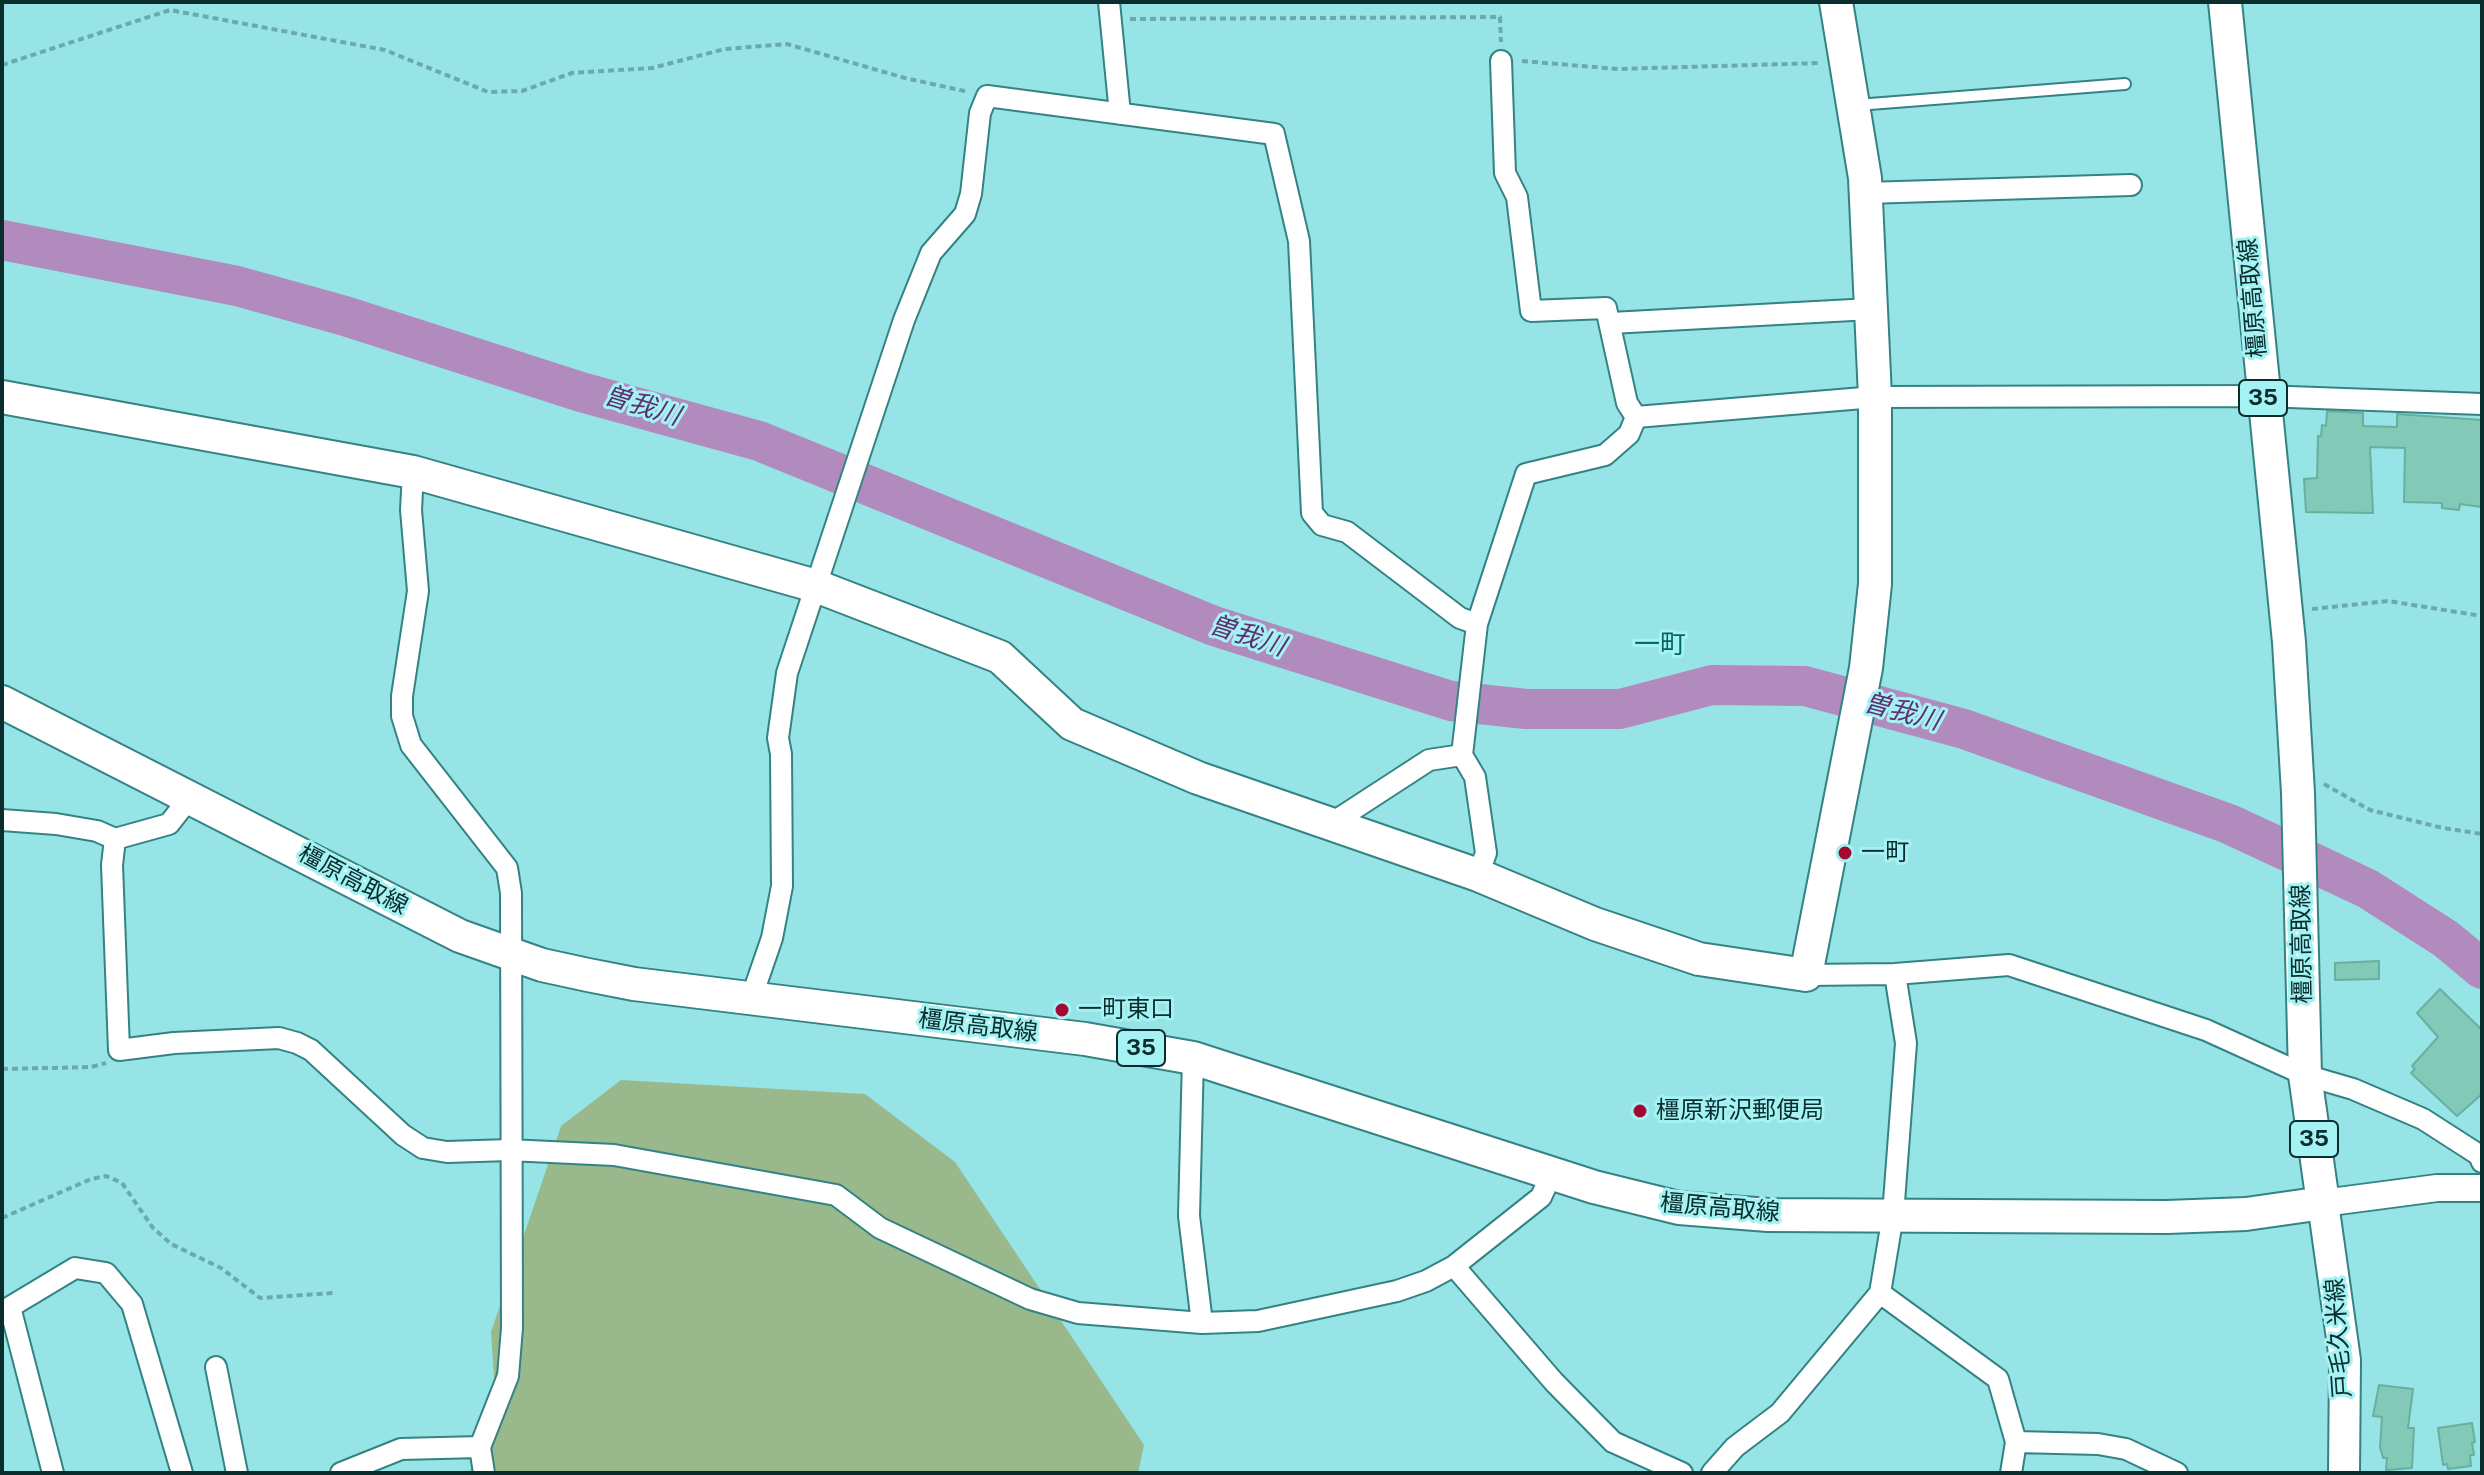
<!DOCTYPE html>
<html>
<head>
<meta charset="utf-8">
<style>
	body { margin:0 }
	#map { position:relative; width:2484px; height:1475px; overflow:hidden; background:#97e4e6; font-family:"Public Sans",sans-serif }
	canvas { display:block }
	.frame { position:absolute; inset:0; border:4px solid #0b2d2d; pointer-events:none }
</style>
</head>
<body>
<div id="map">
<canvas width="2484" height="1475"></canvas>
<div class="frame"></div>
</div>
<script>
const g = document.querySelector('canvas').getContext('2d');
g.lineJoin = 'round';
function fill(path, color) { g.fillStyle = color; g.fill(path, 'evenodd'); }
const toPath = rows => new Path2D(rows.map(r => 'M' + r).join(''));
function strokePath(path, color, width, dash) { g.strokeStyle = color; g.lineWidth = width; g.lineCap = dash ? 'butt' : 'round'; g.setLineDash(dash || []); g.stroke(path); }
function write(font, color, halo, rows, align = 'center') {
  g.font = font + ' "Public Sans","Noto Sans JP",sans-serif'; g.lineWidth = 6; g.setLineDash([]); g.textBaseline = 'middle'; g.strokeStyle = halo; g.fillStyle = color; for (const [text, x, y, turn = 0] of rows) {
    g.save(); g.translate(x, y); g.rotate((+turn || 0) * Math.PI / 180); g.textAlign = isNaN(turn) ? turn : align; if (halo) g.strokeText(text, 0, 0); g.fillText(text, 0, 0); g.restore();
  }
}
const green = toPath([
	[621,1080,865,1094,955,1162,1144,1445,1138,1473,469,1473,496,1406,491,1332,561,1126]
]);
const river = toPath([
	[2,240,237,286,345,316,581,392,759,441,1214,626,1451,701,1526,709,1620,709,1712,685,1805,686,1964,729,2229,824,2313,863,2368,889,2446,939,2482,969]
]);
const building = toPath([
	[2327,411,2363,413,2363,426,2397,427,2397,414,2482,420,2482,507,2460,504,2459,510,2442,508,2442,503,2404,502,2405,448,2370,447,2373,513,2306,512,2304,479,2317,478,2318,436,2321,436,2322,425,2326,426,2327,411],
	[2379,961,2379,979,2335,980,2335,963,2379,961],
	[2440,989,2482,1030,2482,1094,2457,1116,2411,1073,2415,1069,2412,1066,2438,1037,2417,1013,2440,989],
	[2379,1385,2413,1389,2408,1428,2414,1428,2412,1468,2386,1470,2387,1458,2383,1458,2380,1447,2382,1417,2373,1416,2379,1385],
	[2472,1423,2475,1442,2472,1443,2474,1455,2470,1455,2471,1466,2448,1469,2447,1464,2443,1465,2438,1428,2472,1423]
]);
const path = toPath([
	[1130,19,1500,17,1501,42],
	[1522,61,1618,69,1821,63],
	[2,65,170,10,385,50,488,92,522,91,572,73,652,68,725,49,787,44,905,78,969,92],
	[2312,609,2388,601,2482,616],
	[2324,784,2370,810,2443,828,2482,834],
	[2,1069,91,1067,106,1063],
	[2,1218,91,1179,106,1176,122,1183,153,1228,171,1244,221,1268,260,1298,333,1293]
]);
const service = toPath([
	[1857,105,2125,84]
]);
const minor = toPath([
	[1109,2,1120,114],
	[1501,61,1505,173,1517,197,1531,311,1606,308,1627,403,1636,417],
	[1865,193,2131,185],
	[1611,323,1871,309],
	[413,472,411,510,418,591,402,696,402,716,411,745,507,868,511,893,512,1328,508,1376,480,1447,484,1473],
	[191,796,169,824,115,839,112,865,119,1050,174,1043,279,1038,297,1043,311,1050,403,1135,423,1148,447,1152,509,1150,614,1155,836,1195,880,1228,1030,1299,1078,1313,1202,1323,1258,1321,1397,1291,1426,1281,1454,1266,1541,1197,1552,1173],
	[2,820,56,824,97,831,115,839],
	[1329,825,1429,760,1462,755],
	[1478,875,1486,853,1475,777,1462,755,1477,624,1526,474,1605,455,1629,434,1636,417,1875,397,2262,396,2482,404],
	[1806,975,1895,974,2009,965,2206,1030,2305,1075,2353,1089,2423,1119,2479,1155,2482,1162],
	[751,999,772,938,782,886,781,754,778,738,787,673,904,320,931,253,965,214,971,194,980,113,987,96,1274,134,1299,241,1312,513,1322,525,1347,532,1460,618,1477,624],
	[1193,1058,1189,1216,1202,1323],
	[1454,1266,1554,1382,1613,1442,1682,1473],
	[1880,1293,1998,1379,2016,1442,2011,1473],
	[216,1367,237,1473],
	[2016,1442,2098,1444,2126,1449,2177,1473],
	[53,1473,10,1307,75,1268,106,1273,132,1304,182,1473],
	[341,1473,401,1449,480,1447],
	[1712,1473,1735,1447,1780,1413,1880,1293,1893,1215,1906,1043,1895,974]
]);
const tertiary = toPath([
	[2323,1203,2437,1188,2482,1188]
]);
const secondary = toPath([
	[2323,1203,2345,1360,2344,1473]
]);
const primary = toPath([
	[2,397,413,472,816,586,1000,657,1072,724,1198,778,1478,875,1595,924,1699,959,1806,975,1866,668,1875,584,1875,397,1865,178,1836,2],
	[2,702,460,936,542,965,588,975,634,984,1085,1039,1193,1058,1594,1187,1679,1208,1768,1215,2167,1217,2246,1214,2323,1203,2305,1075,2298,793,2289,642,2225,2]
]);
const markers = [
	[1845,853,8,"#a50831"],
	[1062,1010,8,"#a50831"],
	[1640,1111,8,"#a50831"]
];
const shields = [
	[2263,398,48],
	[1141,1048,48],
	[2314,1139,48]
];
const shieldNames = [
	["35",2263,398],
	["35",1141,1048],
	["35",2314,1139]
];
const streetNames = [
	["橿原高取線",2253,298,-95],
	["橿原高取線",353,880,28],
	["橿原高取線",2302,944,-91],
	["橿原高取線",978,1026,7],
	["橿原高取線",1720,1208,5],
	["戸毛久米線",2339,1338,-94]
];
const poiNames = [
	["一町",1861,853],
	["一町東口",1078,1010],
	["橿原新沢郵便局",1656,1111]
];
const waterNames = [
	["曽我川",642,406,17],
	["曽我川",1247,636,18],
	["曽我川",1902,712,15]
];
const neighbourhoodNames = [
	["一町",1660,645]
];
fill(green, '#99b98c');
strokePath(river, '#b18abe', 40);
fill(building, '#82c9b8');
strokePath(building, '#68af9f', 2);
strokePath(service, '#348384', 14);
strokePath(minor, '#348384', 24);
strokePath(tertiary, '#348384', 30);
strokePath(secondary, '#348384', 34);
strokePath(primary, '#348384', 36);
strokePath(path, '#6baaab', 4, [6, 4]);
strokePath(service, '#fff', 10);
strokePath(minor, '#fff', 20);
strokePath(tertiary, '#fff', 26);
strokePath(secondary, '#fff', 30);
strokePath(primary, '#fff', 32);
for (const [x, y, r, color] of markers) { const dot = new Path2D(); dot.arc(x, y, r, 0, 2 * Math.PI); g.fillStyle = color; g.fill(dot); strokePath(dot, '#a4f2f3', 3); }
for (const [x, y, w] of shields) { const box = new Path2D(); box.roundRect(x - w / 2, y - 18, w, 36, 6); g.fillStyle = '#a4f2f3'; g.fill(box); strokePath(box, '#0b2d2d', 2); }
write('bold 22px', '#0b2d2d', null, shieldNames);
write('24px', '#0b2d2d', '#a4f2f3', streetNames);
write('24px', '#0b2d2d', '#a4f2f3', poiNames, 'left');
write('italic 26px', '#602f70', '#a4f2f3', waterNames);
write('26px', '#056466', '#a4f2f3', neighbourhoodNames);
</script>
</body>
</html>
